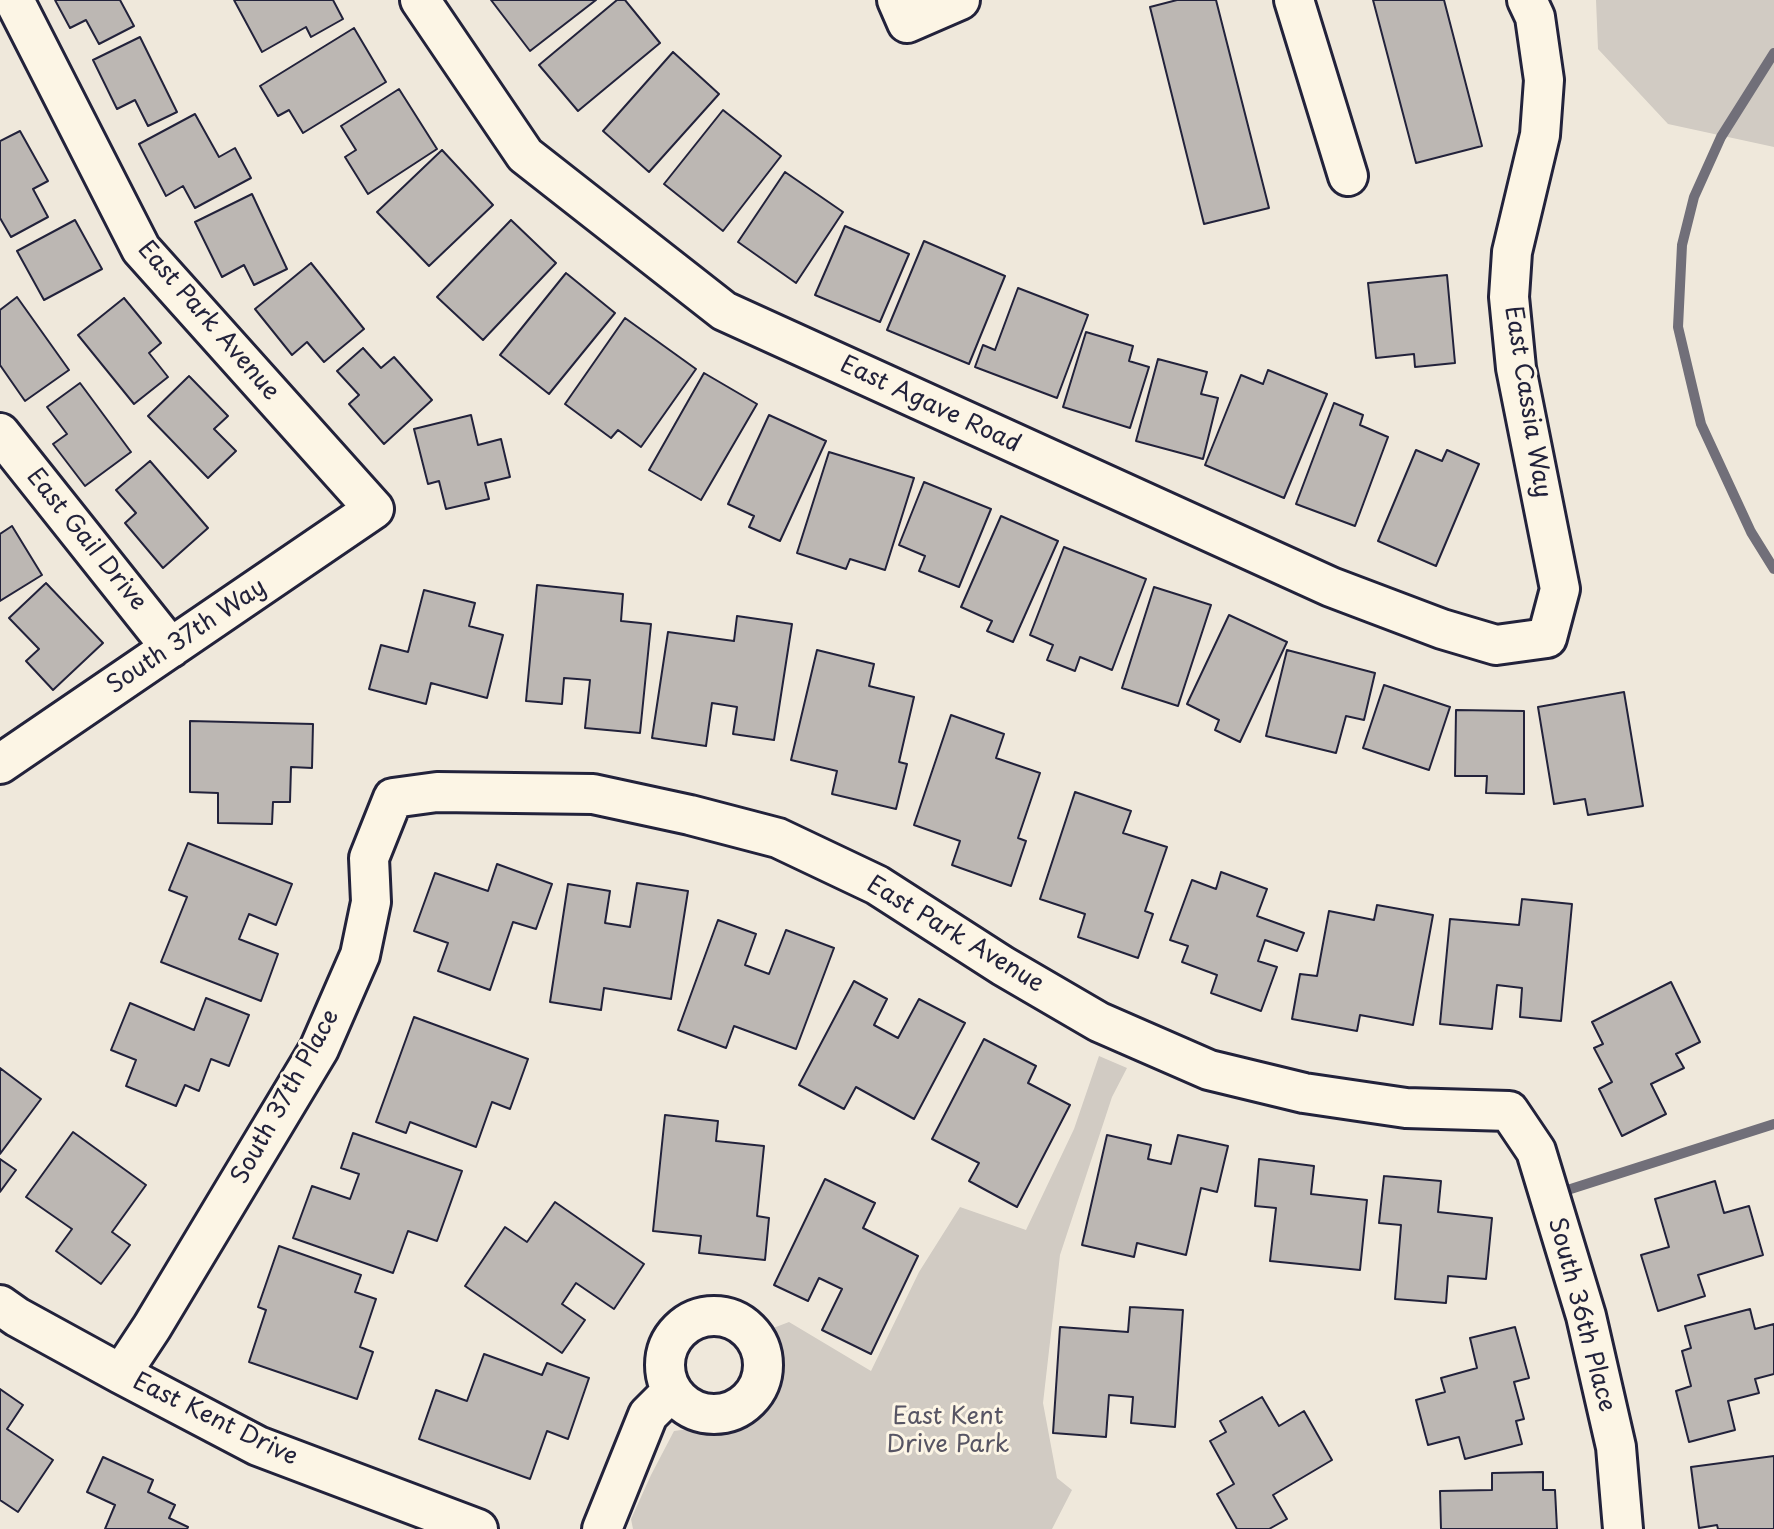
<!DOCTYPE html>
<html>
<head>
<meta charset="utf-8">
<style>
	body { margin:0 }
	canvas { display:block; background:#efe8db }
</style>
</head>
<body>
<canvas width="1774" height="1529"></canvas>
<script>
const g = document.querySelector('canvas').getContext('2d');
g.lineJoin = 'round';
function fill(path, color) { g.fillStyle = color; g.fill(path, 'evenodd'); }
const toPath = rows => new Path2D(rows.map(r => 'M' + r).join(''));
function strokePath(path, color, width, dash) { g.strokeStyle = color; g.lineWidth = width; g.lineCap = dash ? 'butt' : 'round'; g.setLineDash(dash || []); g.stroke(path); }
function write(font, color, halo, rows, align = 'center') {
  g.font = font + ' "Playpen Sans",sans-serif'; g.lineWidth = 6; g.setLineDash([]); g.textBaseline = 'middle'; g.strokeStyle = halo; g.fillStyle = color; for (const [text, x, y, turn = 0] of rows) {
    g.save(); g.translate(x, y); g.rotate((+turn || 0) * Math.PI / 180); g.textAlign = isNaN(turn) ? turn : align; if (halo) g.strokeText(text, 0, 0); g.fillText(text, 0, 0); g.restore();
  }
}
const green = toPath([
	[1596,0,1774,0,1774,147,1668,124,1598,49],
	[1099,1056,1127,1068,1112,1097,1060,1255,1043,1403,1057,1478,1072,1490,1052,1529,633,1529,631,1519,651,1475,674,1431,739,1422,771,1394,775,1360,768,1330,789,1322,871,1371,919,1272,960,1207,1026,1230,1074,1129]
]);
const stream = toPath([
	[1774,53,1721,137,1694,197,1682,245,1678,327,1701,424,1751,532,1774,569],
	[1555,1194,1774,1124]
]);
const building = toPath([
	[55,0,120,0,134,26,99,44,86,20,70,28,55,0],
	[234,0,333,0,343,19,311,37,306,27,262,52,234,0],
	[491,0,596,0,530,51,491,0],
	[617,0,625,0,660,43,578,111,539,65,617,0],
	[1177,0,1216,0,1269,208,1204,224,1150,7,1177,0],
	[1373,0,1444,0,1482,146,1416,163,1373,0],
	[354,28,386,82,303,133,289,110,278,116,260,86,354,28],
	[140,37,177,112,148,126,135,100,117,109,93,60,140,37],
	[673,52,719,94,649,172,603,131,673,52],
	[399,89,437,149,368,194,345,157,356,150,341,126,399,89],
	[723,110,781,156,723,231,664,184,723,110],
	[195,114,219,157,235,148,251,178,195,208,183,186,166,196,139,144,195,114],
	[20,131,48,181,33,189,48,217,11,237,0,218,0,141,20,131],
	[442,150,493,205,429,266,377,212,442,150],
	[785,172,843,212,796,283,738,242,785,172],
	[252,194,287,269,254,285,244,265,222,277,195,222,252,194],
	[75,220,102,269,44,300,17,251,75,220],
	[511,220,556,263,483,340,437,297,511,220],
	[845,226,909,254,880,322,815,295,845,226],
	[924,241,1005,276,969,364,887,330,924,241],
	[311,263,364,329,324,362,307,342,292,355,255,309,311,263],
	[566,273,615,313,549,394,500,355,566,273],
	[1447,275,1455,363,1415,367,1414,354,1376,358,1368,283,1447,275],
	[1018,288,1088,315,1057,398,975,367,983,345,995,350,1018,288],
	[17,297,69,370,25,401,0,365,0,310,17,297],
	[124,298,161,343,149,353,168,377,134,404,78,335,124,298],
	[625,318,696,369,641,447,618,430,611,438,565,404,625,318],
	[1086,332,1133,346,1129,361,1149,367,1130,428,1063,407,1086,332],
	[363,348,381,368,394,357,432,400,384,444,349,404,359,395,337,371,363,348],
	[1158,359,1207,372,1201,394,1218,398,1203,459,1136,441,1158,359],
	[1268,370,1327,394,1284,498,1205,465,1241,375,1263,384,1268,370],
	[704,373,757,404,701,500,649,470,704,373],
	[189,376,228,416,214,429,236,451,208,478,148,416,189,376],
	[80,383,131,452,85,486,53,444,67,434,47,407,80,383],
	[1334,403,1363,415,1360,425,1388,437,1355,526,1296,504,1334,403],
	[471,415,478,445,501,439,510,477,485,483,489,499,446,509,439,481,428,484,414,429,471,415],
	[769,415,826,441,780,541,749,527,754,516,728,504,769,415],
	[1416,450,1442,461,1447,450,1479,464,1436,566,1378,541,1416,450],
	[829,452,914,478,885,570,850,559,846,569,797,553,829,452],
	[150,461,208,528,163,568,125,523,136,513,116,490,150,461],
	[924,482,991,509,959,587,919,571,925,556,899,545,924,482],
	[1001,516,1058,541,1013,642,987,631,992,621,961,607,1001,516],
	[12,526,42,575,0,601,0,534,12,526],
	[1064,547,1146,579,1112,670,1080,657,1075,671,1047,660,1053,645,1030,635,1064,547],
	[46,583,103,643,53,690,26,661,39,649,9,618,46,583],
	[537,585,623,594,621,621,651,624,640,733,585,728,590,680,564,678,562,704,526,701,537,585],
	[1154,587,1211,605,1178,706,1122,688,1154,587],
	[424,590,475,603,469,626,503,635,487,698,431,683,426,704,369,689,381,645,408,652,424,590],
	[1229,615,1287,642,1240,742,1215,730,1219,720,1187,704,1229,615],
	[737,616,792,624,774,740,733,734,737,707,712,703,706,746,652,738,668,632,734,641,737,616],
	[817,650,874,664,869,686,914,697,899,762,907,764,896,809,832,794,837,771,791,760,817,650],
	[1287,650,1375,673,1364,720,1346,716,1336,753,1266,736,1287,650],
	[1384,685,1450,707,1429,770,1363,748,1384,685],
	[1624,692,1643,806,1588,815,1585,799,1554,804,1538,707,1624,692],
	[1456,710,1524,711,1524,794,1486,793,1487,776,1455,776,1456,710],
	[951,715,1004,734,996,758,1040,773,1018,838,1026,841,1011,886,952,865,960,841,914,825,951,715],
	[190,721,313,724,312,768,291,767,290,802,273,802,272,824,218,823,218,793,190,792,190,721],
	[1075,792,1131,811,1123,833,1167,847,1145,911,1153,914,1138,958,1078,937,1085,914,1040,899,1075,792],
	[188,843,292,884,276,925,249,914,239,939,278,954,261,1001,161,962,187,897,169,890,188,843],
	[497,864,552,884,536,929,513,922,490,990,438,971,448,943,414,931,435,873,488,891,497,864],
	[1221,872,1267,889,1257,916,1304,933,1297,951,1265,940,1258,961,1277,967,1261,1011,1211,993,1217,975,1182,962,1188,946,1170,940,1192,880,1216,889,1221,872],
	[637,883,688,891,671,999,604,988,601,1010,550,1002,568,884,610,891,605,923,630,927,637,883],
	[1522,899,1572,904,1561,1021,1520,1017,1522,988,1497,985,1492,1029,1440,1024,1450,919,1519,925,1522,899],
	[1377,905,1433,915,1413,1025,1360,1015,1357,1031,1292,1019,1300,974,1317,976,1329,911,1374,920,1377,905],
	[718,920,756,934,745,965,769,974,786,930,834,948,796,1049,734,1026,726,1048,678,1030,718,920],
	[854,981,887,999,874,1025,898,1038,919,999,965,1023,914,1119,856,1087,844,1109,799,1085,854,981],
	[1671,982,1700,1042,1676,1054,1684,1068,1651,1084,1666,1114,1622,1136,1599,1089,1612,1082,1594,1048,1603,1044,1592,1022,1671,982],
	[206,998,249,1015,229,1066,211,1059,199,1091,185,1085,176,1106,126,1086,136,1060,111,1050,130,1003,194,1030,206,998],
	[414,1017,528,1059,510,1109,492,1102,476,1147,410,1122,406,1133,376,1122,414,1017],
	[984,1039,1036,1066,1028,1083,1070,1105,1017,1207,969,1181,979,1163,932,1139,984,1039],
	[0,1068,41,1099,0,1154,0,1068],
	[665,1115,718,1121,716,1141,764,1146,757,1216,769,1218,765,1260,699,1253,701,1236,653,1231,665,1115],
	[73,1132,146,1185,112,1232,130,1245,101,1284,56,1251,72,1229,26,1197,73,1132],
	[353,1133,462,1171,437,1241,408,1231,393,1273,293,1238,312,1186,350,1199,359,1174,341,1168,353,1133],
	[1107,1135,1151,1145,1148,1159,1171,1164,1178,1135,1228,1146,1217,1192,1201,1188,1186,1255,1137,1243,1134,1257,1082,1245,1107,1135],
	[0,1159,16,1170,0,1192,0,1159],
	[1259,1159,1314,1166,1311,1194,1367,1200,1360,1270,1270,1261,1276,1208,1255,1206,1259,1159],
	[1384,1176,1441,1181,1438,1212,1492,1218,1486,1279,1448,1276,1446,1303,1395,1299,1401,1225,1379,1223,1384,1176],
	[825,1179,875,1203,863,1228,918,1256,871,1354,822,1330,842,1289,819,1278,808,1301,774,1285,825,1179],
	[1715,1181,1724,1213,1749,1206,1763,1255,1698,1275,1705,1296,1658,1311,1641,1255,1669,1247,1655,1199,1715,1181],
	[555,1202,644,1264,614,1309,576,1283,562,1304,585,1320,562,1353,465,1286,505,1227,527,1242,555,1202],
	[279,1246,361,1275,355,1292,376,1299,360,1347,373,1352,357,1399,249,1362,266,1310,258,1307,279,1246],
	[1130,1307,1183,1310,1175,1427,1131,1423,1133,1397,1109,1395,1106,1437,1053,1433,1060,1327,1128,1332,1130,1307],
	[1750,1309,1755,1329,1774,1324,1774,1374,1755,1379,1759,1393,1728,1401,1735,1430,1689,1442,1676,1391,1691,1386,1682,1351,1691,1348,1685,1326,1750,1309],
	[1515,1327,1529,1378,1514,1382,1524,1419,1516,1421,1522,1444,1465,1459,1459,1437,1428,1445,1416,1400,1445,1392,1441,1378,1477,1368,1470,1338,1515,1327],
	[484,1354,542,1375,547,1363,589,1378,568,1439,547,1431,530,1479,419,1439,436,1390,467,1401,484,1354],
	[0,1389,23,1405,7,1429,53,1460,18,1512,0,1500,0,1389],
	[1262,1397,1279,1426,1304,1411,1332,1460,1273,1495,1287,1519,1269,1529,1237,1529,1217,1494,1234,1484,1210,1441,1226,1432,1220,1421,1262,1397],
	[1774,1456,1774,1529,1718,1529,1717,1525,1699,1528,1691,1467,1774,1456],
	[103,1457,153,1480,148,1492,175,1505,169,1518,188,1527,187,1529,105,1529,115,1505,87,1492,103,1457],
	[1543,1472,1543,1490,1555,1490,1557,1529,1441,1529,1440,1491,1492,1490,1492,1473,1543,1472]
]);
const minor = toPath([
	[420,0,525,155,724,311,1331,587,1442,629,1496,645,1547,638,1560,589,1516,368,1509,297,1512,252,1540,135,1544,80,1535,17,1527,0],
	[897,0,907,23,960,0],
	[1294,0,1348,176],
	[0,433,171,648],
	[0,764,374,509,141,249,14,0],
	[0,1305,17,1317,121,1374,258,1446,478,1529],
	'665 1365a49 49 0 1 1 98 0a49 49 0 1 1-98 0Z',
	[121,1374,152,1327,319,1049,360,955,371,902,369,858,393,798,437,792,593,794,690,815,778,838,877,885,1003,966,1099,1022,1209,1070,1304,1093,1406,1108,1509,1111,1536,1151,1586,1316,1616,1447,1623,1529],
	[602,1529,648,1415,672,1391]
]);
const streetNames = [
	["East Park Avenue",208,321,49],
	["East Cassia Way",1527,402,81],
	["East Agave Road",930,405,25],
	["East Gail Drive",86,540,51],
	["South 37th Way",187,637,-34],
	["East Park Avenue",955,935,31],
	["South 37th Place",286,1097,-61],
	["South 36th Place",1581,1315,75],
	["East Kent Drive",215,1420,26]
];
const parkNames = [
	["East Kent",948,1417],
	["Drive Park",948,1445]
];
fill(green, '#d1cbc3');
strokePath(stream, '#716f79', 10);
fill(building, '#bcb7b3');
strokePath(building, '#22223b', 2);
strokePath(minor, '#22223b', 44);
strokePath(minor, '#fcf5e5', 38);
write('24px', '#22223b', '#fcf5e5', streetNames);
write('24px', '#575564', '#fcf5e5', parkNames);
</script>
</body>
</html>
